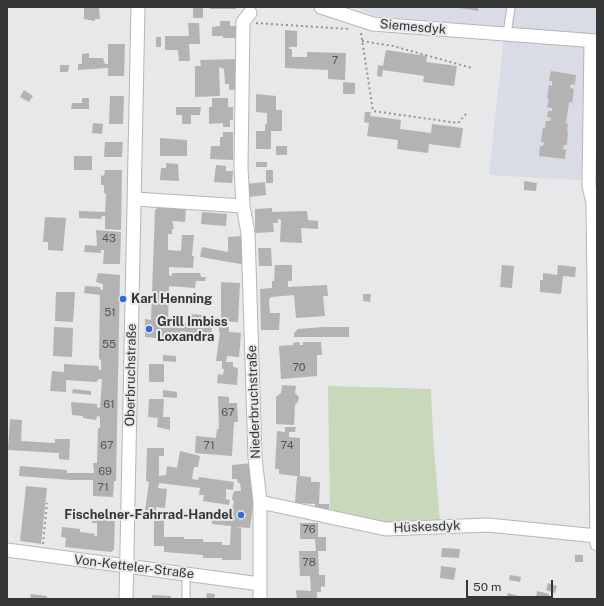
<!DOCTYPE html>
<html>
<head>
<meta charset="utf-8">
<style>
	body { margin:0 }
	#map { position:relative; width:604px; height:606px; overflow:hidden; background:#e7e8e9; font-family:"Public Sans",sans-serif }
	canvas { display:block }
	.frame { position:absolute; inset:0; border:8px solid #353636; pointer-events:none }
	.scale { position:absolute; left:466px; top:580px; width:87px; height:18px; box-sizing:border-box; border:2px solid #353636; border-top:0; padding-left:5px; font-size:12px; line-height:14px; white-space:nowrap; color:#353636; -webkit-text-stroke:3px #e7e8e9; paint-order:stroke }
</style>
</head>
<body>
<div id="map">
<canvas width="604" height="606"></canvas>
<div class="frame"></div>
<div class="scale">50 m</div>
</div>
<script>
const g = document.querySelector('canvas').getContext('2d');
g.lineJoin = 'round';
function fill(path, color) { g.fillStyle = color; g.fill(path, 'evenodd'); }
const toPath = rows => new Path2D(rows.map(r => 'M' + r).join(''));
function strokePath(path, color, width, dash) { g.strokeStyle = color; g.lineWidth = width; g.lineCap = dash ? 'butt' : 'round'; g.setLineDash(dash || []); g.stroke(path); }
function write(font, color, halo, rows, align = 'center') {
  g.font = font + ' "Public Sans",sans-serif'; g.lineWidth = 4; g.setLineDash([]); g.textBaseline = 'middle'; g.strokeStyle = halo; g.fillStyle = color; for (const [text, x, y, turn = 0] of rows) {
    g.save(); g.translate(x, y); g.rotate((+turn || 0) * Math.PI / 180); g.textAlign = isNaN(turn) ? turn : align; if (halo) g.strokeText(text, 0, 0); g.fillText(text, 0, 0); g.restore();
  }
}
const built = toPath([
	[354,7,597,7,597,181,489,175,505,27,375,16]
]);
const green = toPath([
	[328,386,431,389,433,437,440,521,387,523,330,509]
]);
const building = toPath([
	[210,7,236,7,236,9,210,9],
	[453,7,478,7,478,11],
	[84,8,99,8,100,19,95,19,95,21,84,19],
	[193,8,203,8,203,18,193,18],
	[220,21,230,21,230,26,236,26,237,38,223,38,223,36,212,36,212,27,220,26],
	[188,23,199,23,200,44,189,44,190,61,179,61,178,50,165,50,165,36,189,36],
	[285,30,297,31,297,47,289,47,289,49,292,49,292,57,307,57,307,52,346,53,345,80,328,79,328,70,285,68],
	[156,37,161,37,161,47,156,47],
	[108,44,125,44,124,76,108,76,108,68,78,70,78,64,82,64,82,54,89,53,89,58,103,58,105,64,108,64],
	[386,50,427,56,426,62,457,66,454,86,423,82,424,76,383,70,382,77,377,76,378,65,383,66],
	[238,59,238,89,229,90,229,84,225,84,224,69,219,67,220,96,195,97,195,66,201,66,200,60],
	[60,65,69,65,68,72,60,72],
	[551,71,576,75,575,85,571,84,570,88,574,89,572,103,569,102,566,123,568,124,567,131,568,131,567,145,564,145,563,149,566,150,565,159,539,156,540,146,543,146,544,142,541,142,543,128,545,128,546,121,550,121,551,118,547,117,548,111,552,111,552,108,547,107,549,99,547,99,549,85,552,86,552,81,549,81],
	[343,82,355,83,355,94,343,94],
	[24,90,33,96,29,102,20,97],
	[256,94,276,96,276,110,282,110,282,131,271,131,271,149,256,149,256,131,265,131,265,124,267,124,267,113,256,112],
	[110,96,124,96,123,124,109,124],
	[82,98,89,98,89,109,71,109,72,103,82,103],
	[212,98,228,98,228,107,233,107,233,120,230,120,230,127,223,127,223,123,209,124,209,107,212,107],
	[176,107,201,107,200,115,191,115,191,124,182,124,182,115,176,115],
	[365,112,371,112,370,116,401,120,400,129,431,133,432,124,463,128,460,148,429,144,428,153,397,149,398,140,367,136,369,123,364,122],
	[93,123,103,124,102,134,92,133],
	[223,132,233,132,233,160,210,159,211,146,220,146,220,137,223,137],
	[160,138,187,140,187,156,160,156],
	[105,142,123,142,122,157,104,157],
	[276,146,287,146,287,155,276,155],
	[74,156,92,156,92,170,74,170],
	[256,162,267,162,267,167,256,167],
	[166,163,178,164,179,181,160,180,161,168,166,168],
	[216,165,226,166,226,171,233,171,232,183,214,182],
	[105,170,122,170,121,230,105,229,105,216,102,216,101,219,79,218,79,211,105,212,106,194,104,193,104,185,101,185,101,175,104,176],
	[266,170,273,170,273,183,266,183],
	[524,181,537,183,536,191,524,190],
	[265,182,266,195,248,197,246,184],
	[158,207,186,209,185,222,172,221,174,229,172,229,172,234,168,234,168,250,181,251,182,235,194,235,192,256,194,256,193,268,169,267,169,275,172,276,172,273,200,273,201,277,206,277,205,281,196,281,195,288,169,286,168,321,187,323,187,314,206,315,205,325,212,325,211,338,187,336,187,332,181,331,180,340,145,337,145,319,151,320,155,210],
	[272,208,272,212,307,211,308,220,318,221,318,229,301,228,302,243,280,242,281,220,278,219,278,223,273,223,274,232,255,233,255,209],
	[202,212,227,214,226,226,201,224],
	[45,217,66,218,63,251,48,250,48,242,43,242],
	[96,230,121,232,120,264,103,264,104,250,101,250,101,253,84,252,85,245,97,246],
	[244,236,246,265,200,257,202,247,228,252,228,237],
	[258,248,271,248,272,266,259,266],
	[275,265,292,265,292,281,288,281,288,287,327,285,328,296,323,296,325,316,296,318,294,295,271,297,269,300,270,313,280,313,279,330,261,330,260,289,272,288,272,281,274,281],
	[502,265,514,266,512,288,500,287],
	[558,265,576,267,575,277,563,276,561,294,540,292,540,280,543,280,543,273,557,275],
	[98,273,120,275,116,481,114,481,113,497,93,496,93,480,71,480,19,476,20,466,67,470,67,473,94,473,93,463,97,463,98,428,100,428,100,417,97,416,96,420,83,418,83,416,72,415,71,402,97,404,97,407,100,408,102,379,99,379,96,382,66,380,66,392,50,391,52,371,64,372,64,364,99,366,98,369,101,370,101,360,99,359,100,295,84,293,85,286,100,287,100,289,103,290,103,284,96,282],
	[221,282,240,283,238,322,221,321],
	[56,292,75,292,73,322,55,321],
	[363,294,371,294,370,302,363,301],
	[219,326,229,327,229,332,241,333,239,357,227,356,226,362,233,362,233,367,238,368,237,385,217,383,218,374,223,375,224,369,222,369,222,361,216,361,220,332,219,332],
	[54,327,73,328,72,357,53,356],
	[324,327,349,327,349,337,294,337,294,333,298,329],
	[299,342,300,345,303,345,303,342,321,342,322,355,317,355,317,376,281,379,279,346,293,345,293,343],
	[163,355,176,356,176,362,163,361],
	[149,364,164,364,164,382,149,382],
	[282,385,296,386,295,393,299,397,298,402,295,405,294,425,276,424,276,397,281,393],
	[73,389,91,391,91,395,72,393],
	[163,390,177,392,177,398,163,397],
	[218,396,229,397,229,403,237,403,238,422,234,422,232,456,195,453,196,436,216,438,217,429,219,429],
	[149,399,164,399,163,417,170,417,170,430,157,427,158,418,148,417],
	[10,419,22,420,21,441,55,443,55,439,70,439,69,460,59,459,59,453,8,450],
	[285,427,296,427,295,432,289,432,289,437,300,438,300,476,311,477,311,482,320,482,319,504,329,504,329,512,315,509,315,504,295,503,297,476,279,474,279,469,275,469,277,431,285,432],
	[147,448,164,448,164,456,159,456,159,476,166,475,167,466,177,468,180,451,200,456,198,467,194,467,192,479,198,480,199,477,234,482,233,490,226,489,226,499,230,500,229,505,203,501,204,495,199,495,200,488,159,483,158,488,167,489,165,508,156,507,156,512,145,511,149,482,146,481],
	[252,463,254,499,250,528,234,527,241,528,241,560,222,560,222,558,203,558,203,555,164,552,164,546,154,546,154,519,164,519,164,537,184,537,184,539,203,539,203,542,222,542,222,545,230,545,231,526,212,524,212,519,229,521,234,501,232,500,233,493,235,491,241,491,240,483,238,483,237,479,232,479,232,465],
	[26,486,47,488,41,544,20,541],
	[94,512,107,512,107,517,115,517,114,550,111,552,65,547,66,538,61,537,62,527,80,529,80,532,95,534,94,536,97,536,97,523,92,523],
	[300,523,318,523,318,537,326,537,326,551,318,551,319,575,325,575,325,587,321,586,321,592,317,592,317,599,297,599,296,590,311,591,310,576,300,576,299,551,316,551,315,539,300,539],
	[442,548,460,549,459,558,441,557],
	[575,555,583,555,583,562,575,562],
	[441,566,456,568,454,580,440,578],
	[510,575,521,577,520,582,509,580],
	[548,583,557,586,555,593,546,590],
	[537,591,549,594,548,599,536,599],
	[207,593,215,594,214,599,206,599],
	[508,593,522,597,521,599,506,599],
	[31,594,47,596,47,599,30,599],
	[152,595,171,596,171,599,152,599]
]);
const path = toPath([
	[256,23,348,29],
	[361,33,373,111,458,123,466,114],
	[362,41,393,46,472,68],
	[43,544,47,503]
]);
const service = toPath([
	[507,34,511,7],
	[186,599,186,573]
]);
const minor = toPath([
	[321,7,373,24,597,41],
	[591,41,589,186,593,203,597,544],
	[135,199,243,206,248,233,255,457,260,502,260,599],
	[243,206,241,167,243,22,250,13],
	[260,502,386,529,488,525,597,536],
	[7,550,260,584],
	[126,599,138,7]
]);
const markers = [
	[123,299,4,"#3669d8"],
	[149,329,4,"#3669d8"],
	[241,515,4,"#3669d8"]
];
const numberNames = [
	["7",335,61],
	["43",109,239],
	["51",110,313],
	["55",109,345],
	["70",299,368],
	["61",109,405],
	["67",228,413],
	["67",107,446],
	["71",209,446],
	["74",287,446],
	["69",105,472],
	["71",103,488],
	["76",309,530],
	["78",309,563]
];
const streetNames = [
	["Siemesdyk",413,27,5],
	["Oberbruchstraße",131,375,-89],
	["Niederbruchstraße",254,402,-92],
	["Hüskesdyk",427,527,-2],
	["Von-Ketteler-Straße",134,567,7]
];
const poiNames = [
	["Karl Henning",131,299],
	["Grill Imbiss",157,322],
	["Loxandra",157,337],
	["Fischelner-Fahrrad-Handel",233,515,"right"]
];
fill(built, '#d9dce4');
fill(green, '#c9d7ba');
fill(building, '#b4b2b2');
strokePath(service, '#b5b6b7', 9);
strokePath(minor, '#b5b6b7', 15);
strokePath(path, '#939495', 2, [2, 3]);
strokePath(service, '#fff', 7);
strokePath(minor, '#fff', 13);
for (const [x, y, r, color] of markers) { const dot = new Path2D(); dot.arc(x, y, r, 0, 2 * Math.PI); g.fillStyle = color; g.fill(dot); strokePath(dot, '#e7e8e9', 1.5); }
write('11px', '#555', null, numberNames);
write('13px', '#353636', '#e7e8e9', streetNames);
write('bold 13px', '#353636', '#e7e8e9', poiNames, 'left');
</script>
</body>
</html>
